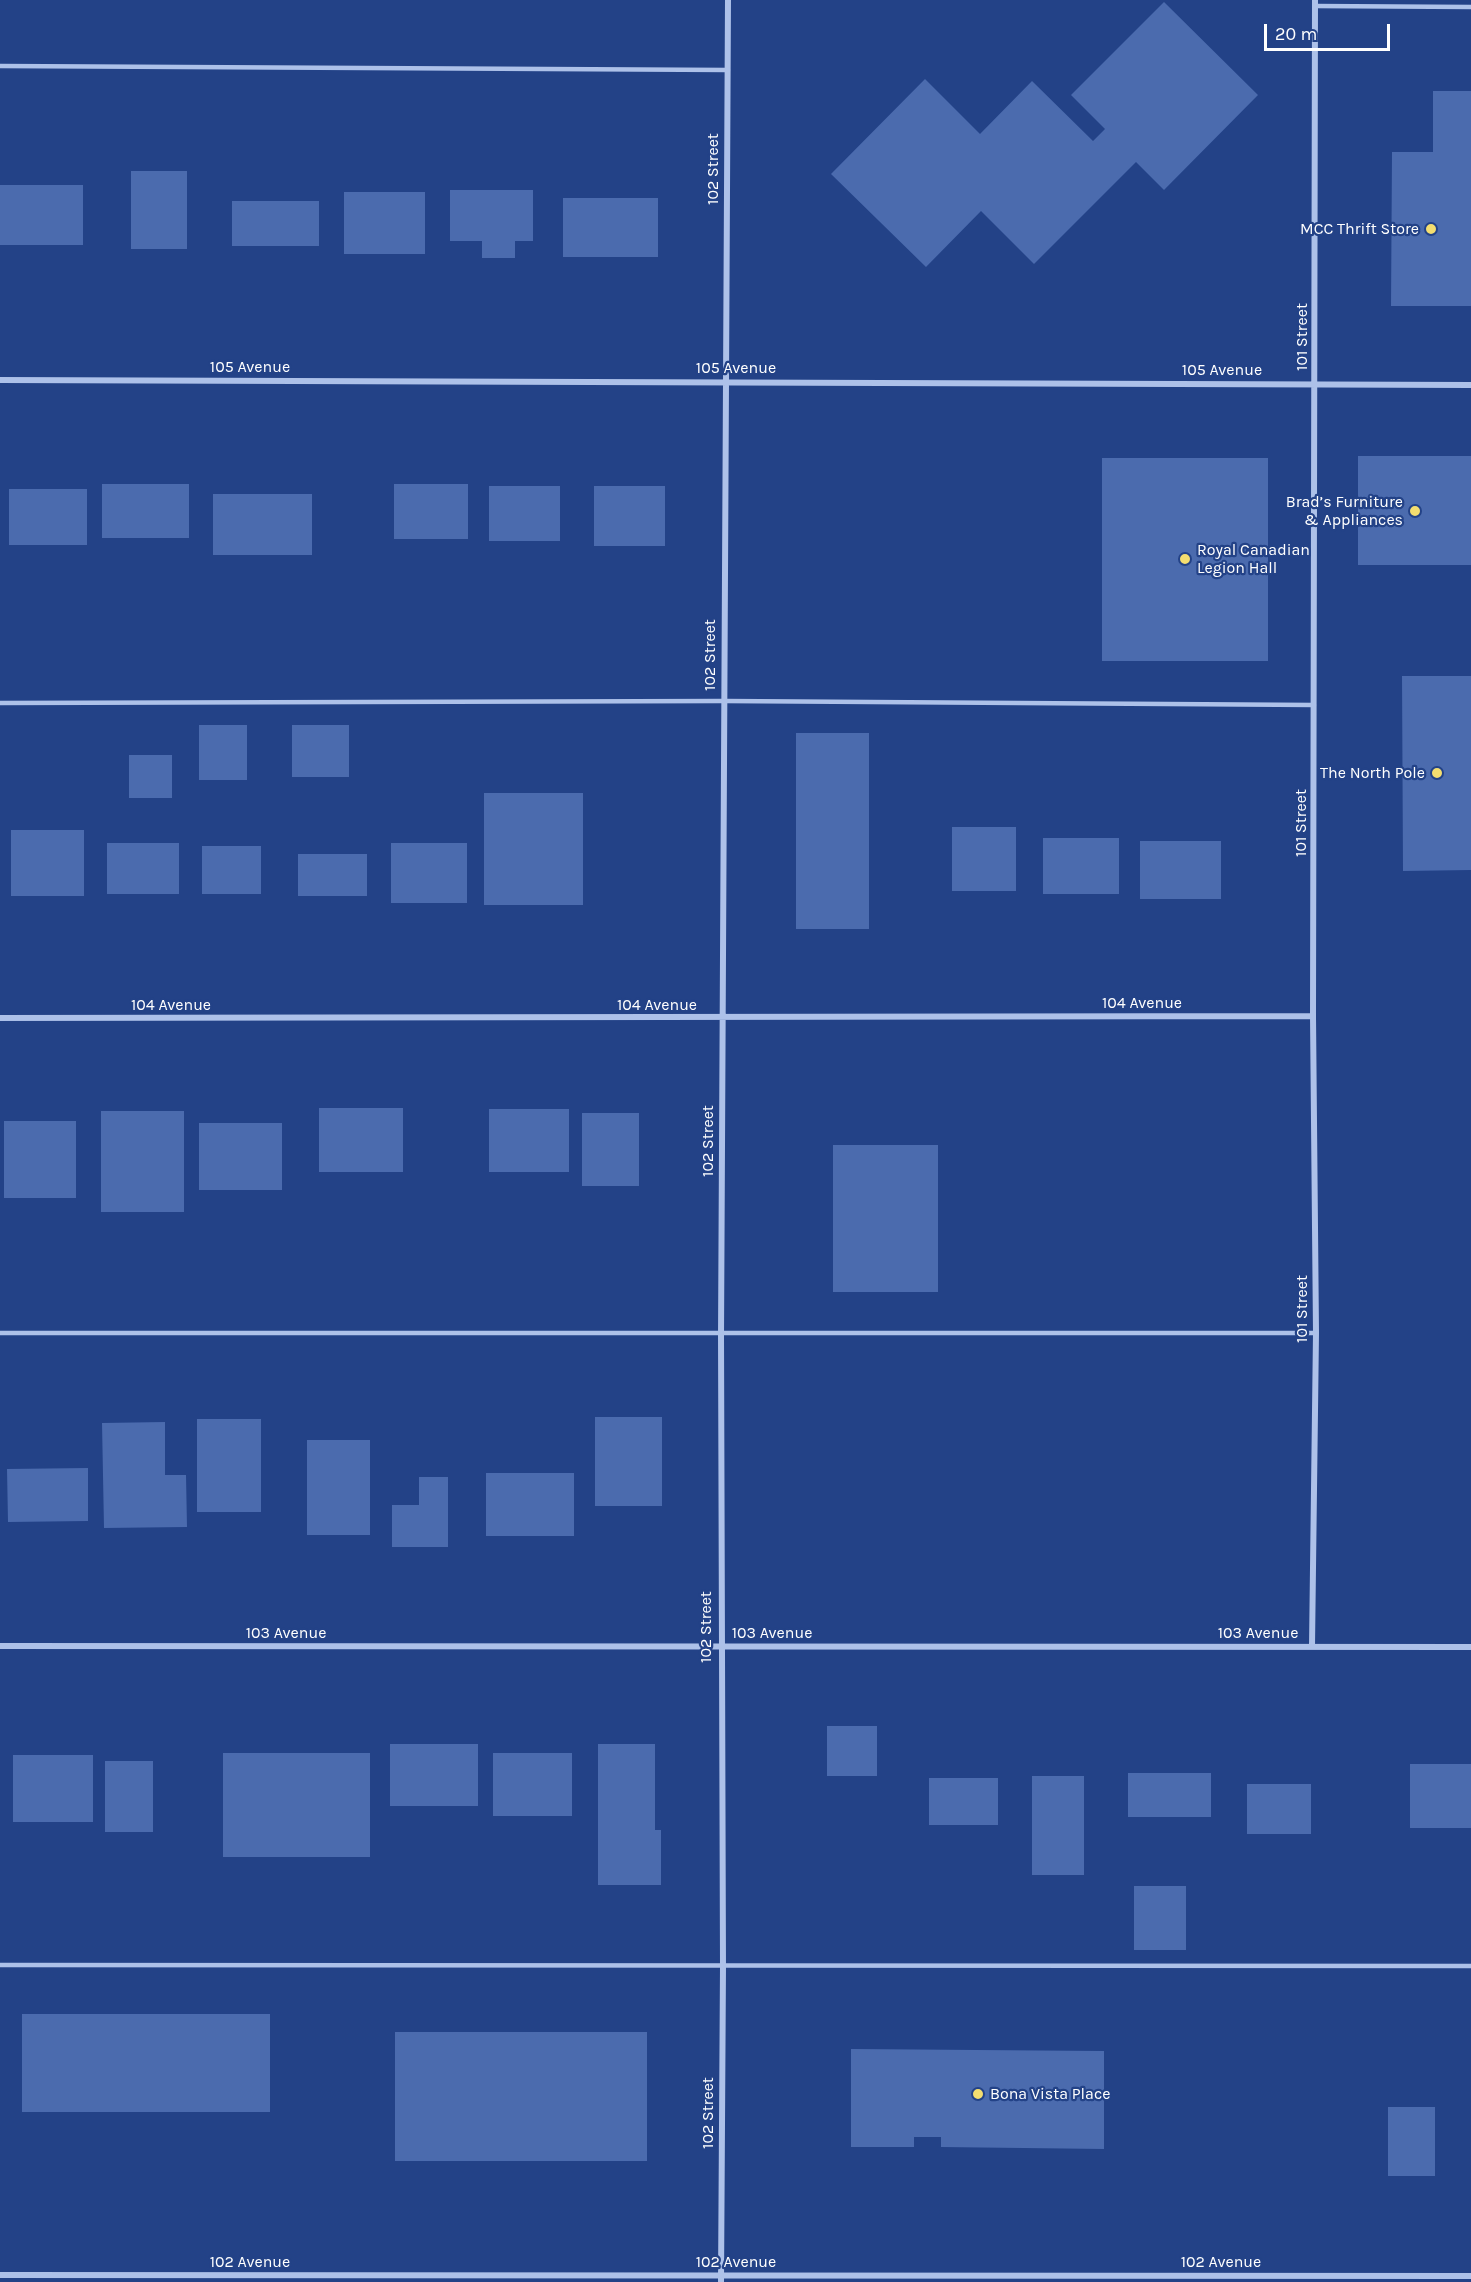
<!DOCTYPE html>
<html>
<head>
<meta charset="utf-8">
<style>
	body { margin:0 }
	#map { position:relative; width:1471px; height:2282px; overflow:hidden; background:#234287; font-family:Karla,sans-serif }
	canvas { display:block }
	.scale { position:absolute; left:1264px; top:24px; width:126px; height:27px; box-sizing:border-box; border:3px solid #fff; border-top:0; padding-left:8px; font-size:18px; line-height:21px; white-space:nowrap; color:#fff; -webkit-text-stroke:4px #234287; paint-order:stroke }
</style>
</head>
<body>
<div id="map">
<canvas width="1471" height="2282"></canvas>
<div class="scale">20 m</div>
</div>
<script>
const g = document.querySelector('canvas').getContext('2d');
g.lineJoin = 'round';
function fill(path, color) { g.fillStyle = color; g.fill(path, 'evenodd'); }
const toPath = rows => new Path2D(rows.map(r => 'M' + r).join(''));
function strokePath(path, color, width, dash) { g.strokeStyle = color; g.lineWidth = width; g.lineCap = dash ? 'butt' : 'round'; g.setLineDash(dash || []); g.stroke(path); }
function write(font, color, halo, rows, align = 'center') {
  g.font = font + ' Karla,sans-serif'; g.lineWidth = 4.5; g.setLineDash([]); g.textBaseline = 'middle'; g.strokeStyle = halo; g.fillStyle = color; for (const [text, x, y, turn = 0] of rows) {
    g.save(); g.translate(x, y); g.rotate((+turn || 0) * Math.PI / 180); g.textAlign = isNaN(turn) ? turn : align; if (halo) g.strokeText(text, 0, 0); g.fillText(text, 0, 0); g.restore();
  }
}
const building = toPath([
	[1164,2,1258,95,1164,190,1136,162,1034,264,981,211,926,267,831,174,925,79,980,134,1032,81,1093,141,1105,129,1071,95],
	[1433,91,1471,91,1471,306,1391,306,1392,152,1433,152],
	[131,171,187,171,187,249,131,249],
	[0,185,83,185,83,245,0,245],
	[450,190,533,190,533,241,515,241,515,258,482,258,482,241,450,241],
	[344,192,425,192,425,254,344,254],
	[563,198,658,198,658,257,563,257],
	[232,201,319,201,319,246,232,246],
	[1358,456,1471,456,1471,565,1358,565],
	[1102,458,1268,458,1268,661,1102,661],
	[102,484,189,484,189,538,102,538],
	[394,484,468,484,468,539,394,539],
	[489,486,560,486,560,541,489,541],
	[594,486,665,486,665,546,594,546],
	[9,489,87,489,87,545,9,545],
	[213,494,312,494,312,555,213,555],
	[1402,676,1471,676,1471,870,1403,871],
	[199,725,247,725,247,780,199,780],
	[292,725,349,725,349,777,292,777],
	[796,733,869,733,869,929,796,929],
	[129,755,172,755,172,798,129,798],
	[484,793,583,793,583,905,484,905],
	[952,827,1016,827,1016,891,952,891],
	[11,830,84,830,84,896,11,896],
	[1043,838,1119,838,1119,894,1043,894],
	[1140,841,1221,841,1221,899,1140,899],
	[107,843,179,843,179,894,107,894],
	[391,843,467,843,467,903,391,903],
	[202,846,261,846,261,894,202,894],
	[298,854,367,854,367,896,298,896],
	[319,1108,403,1108,403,1172,319,1172],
	[489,1109,569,1109,569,1172,489,1172],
	[101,1111,184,1111,184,1212,101,1212],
	[582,1113,639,1113,639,1186,582,1186],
	[4,1121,76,1121,76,1198,4,1198],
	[199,1123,282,1123,282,1190,199,1190],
	[833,1145,938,1145,938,1292,833,1292],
	[595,1417,662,1417,662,1506,595,1506],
	[197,1419,261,1419,261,1512,197,1512],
	[165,1422,165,1475,186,1475,187,1527,104,1528,102,1423],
	[307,1440,370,1440,370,1535,307,1535],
	[88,1468,88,1521,8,1522,7,1469],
	[486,1473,574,1473,574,1536,486,1536],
	[419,1477,448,1477,448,1547,392,1547,392,1505,419,1505],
	[827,1726,877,1726,877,1776,827,1776],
	[390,1744,478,1744,478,1806,390,1806],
	[598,1744,655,1744,655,1830,661,1830,661,1885,598,1885],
	[223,1753,370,1753,370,1857,223,1857],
	[493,1753,572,1753,572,1816,493,1816],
	[13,1755,93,1755,93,1822,13,1822],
	[105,1761,153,1761,153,1832,105,1832],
	[1410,1764,1471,1764,1471,1828,1410,1828],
	[1128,1773,1211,1773,1211,1817,1128,1817],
	[1032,1776,1084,1776,1084,1875,1032,1875],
	[929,1778,998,1778,998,1825,929,1825],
	[1247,1784,1311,1784,1311,1834,1247,1834],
	[1134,1886,1186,1886,1186,1950,1134,1950],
	[22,2014,270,2014,270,2112,22,2112],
	[395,2032,647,2032,647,2161,395,2161],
	[851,2049,1104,2051,1104,2149,941,2147,941,2137,914,2137,914,2147,851,2147],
	[1388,2107,1435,2107,1435,2176,1388,2176]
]);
const lane = toPath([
	[1315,6,1471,7],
	[0,66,728,70],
	[0,703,724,701,1314,705],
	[0,1333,1316,1333],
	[0,1965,1471,1966]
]);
const street = toPath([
	[0,380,1471,385],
	[0,1018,1313,1016],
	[0,1646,1471,1647],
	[1312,1646,1316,1333,1313,1016,1315,0],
	[0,2275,1471,2276],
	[721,2282,723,1966,721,1334,728,0]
]);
const markers = [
	[1431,229,6,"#f4de70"],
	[1415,511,6,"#f4de70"],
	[1185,559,6,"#f4de70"],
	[1437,773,6,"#f4de70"],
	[978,2094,6,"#f4de70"]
];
const streetNames = [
	["102 Street",713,169,-90],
	["101 Street",1302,337,-90],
	["105 Avenue",250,367],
	["105 Avenue",736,368],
	["105 Avenue",1222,370],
	["102 Street",710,655,-90],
	["101 Street",1301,823,-90],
	["104 Avenue",1142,1003],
	["104 Avenue",171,1005],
	["104 Avenue",657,1005],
	["102 Street",708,1141,-90],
	["101 Street",1302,1309,-90],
	["102 Street",706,1627,-90],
	["103 Avenue",286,1633],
	["103 Avenue",772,1633],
	["103 Avenue",1258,1633],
	["102 Street",708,2113,-90],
	["102 Avenue",250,2262],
	["102 Avenue",736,2262],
	["102 Avenue",1221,2262]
];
const poiNames = [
	["MCC Thrift Store",1419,229],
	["Brad’s Furniture",1403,502],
	["& Appliances",1403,520],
	["Royal Canadian",1197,550,"left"],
	["Legion Hall",1197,568,"left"],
	["The North Pole",1425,773],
	["Bona Vista Place",990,2094,"left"]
];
fill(building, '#4b6bae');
strokePath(lane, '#adc1e9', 4.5);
strokePath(street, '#adc1e9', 6);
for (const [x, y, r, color] of markers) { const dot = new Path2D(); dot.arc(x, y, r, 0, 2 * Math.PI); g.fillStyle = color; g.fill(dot); strokePath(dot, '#234287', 2); }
write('16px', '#fff', '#234287', streetNames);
write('16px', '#fff', '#234287', poiNames, 'right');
</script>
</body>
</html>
